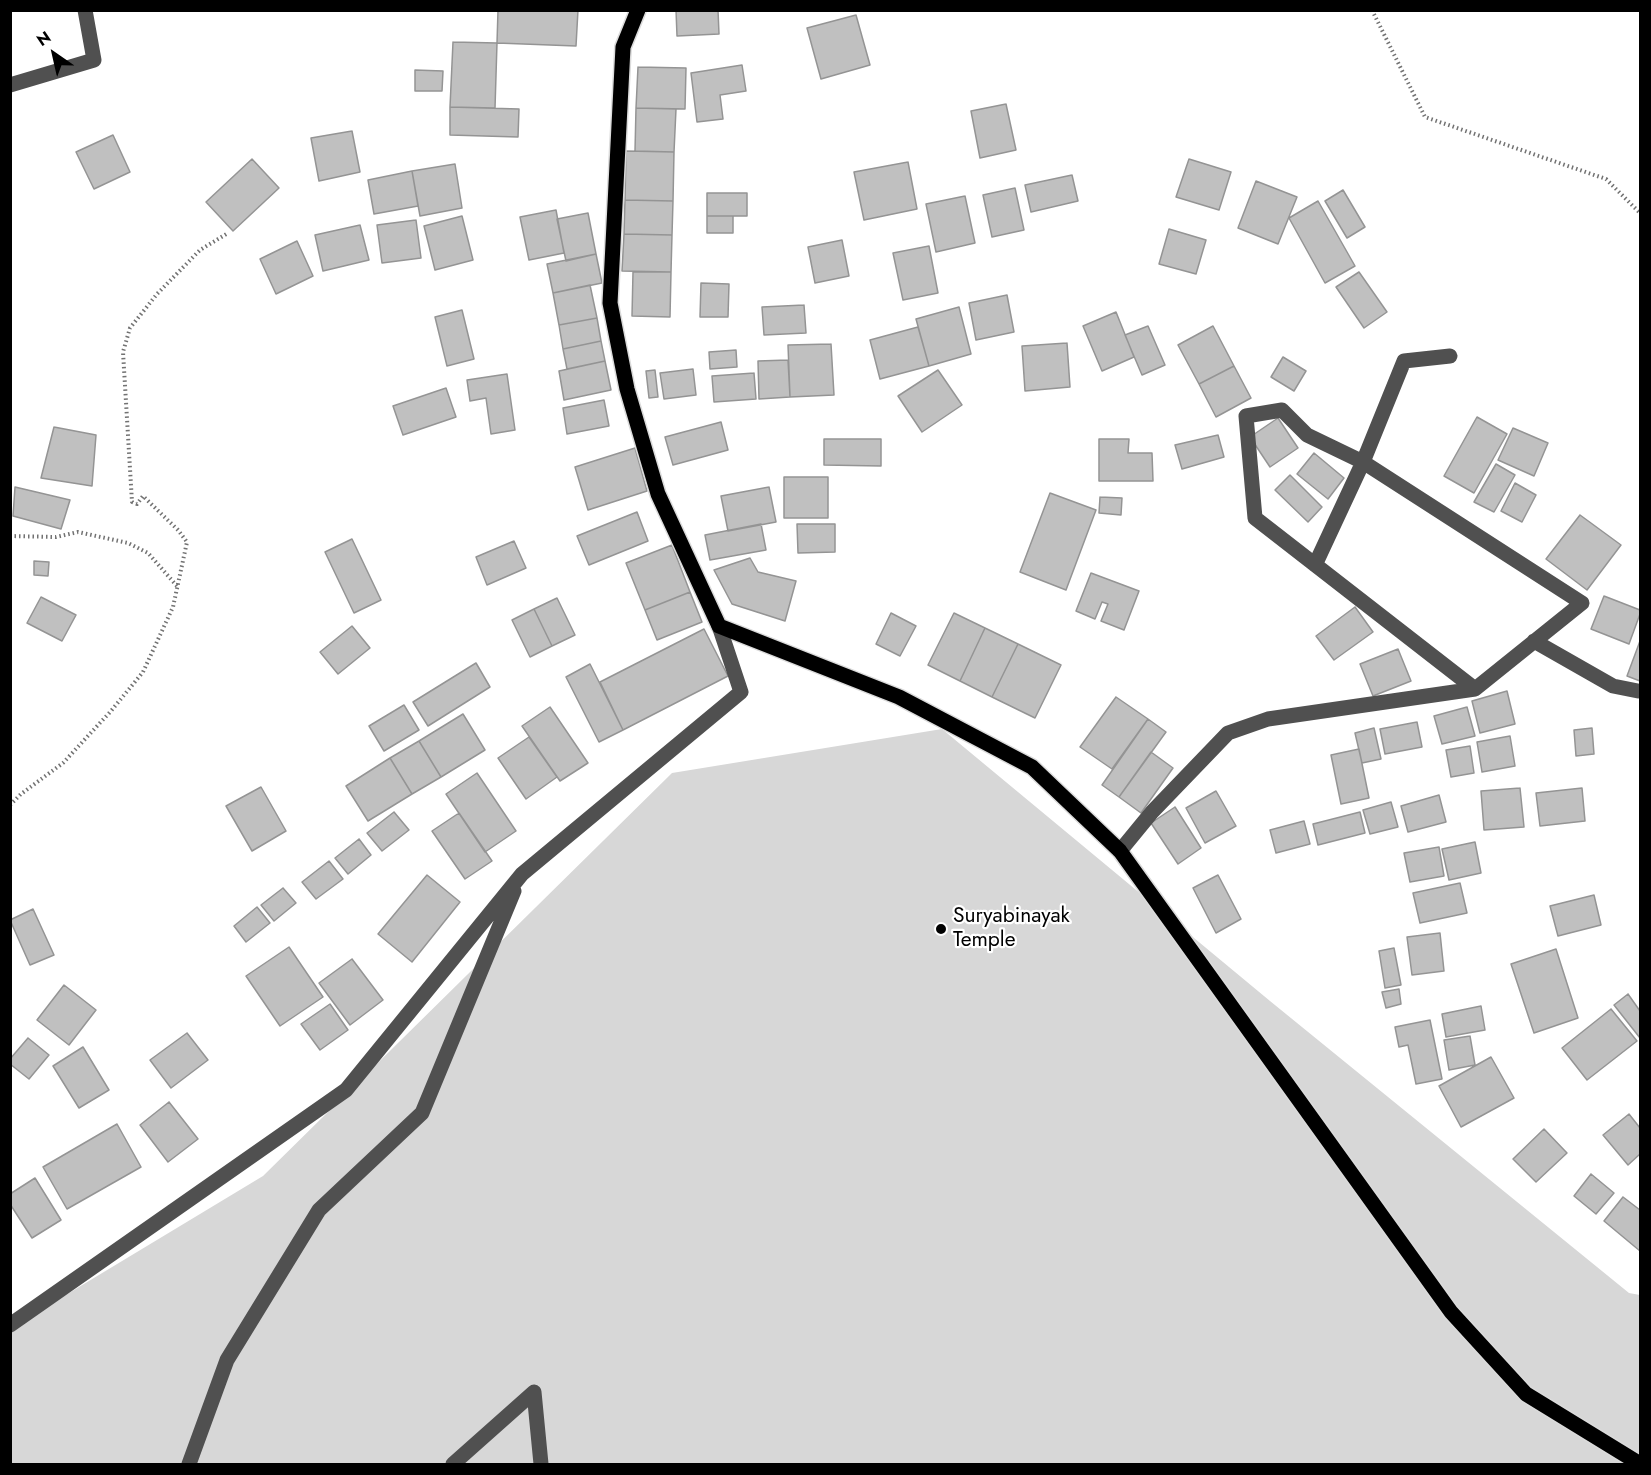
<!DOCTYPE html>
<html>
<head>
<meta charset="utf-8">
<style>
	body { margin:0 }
	#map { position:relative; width:1651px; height:1475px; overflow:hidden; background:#fff; font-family:Jost,sans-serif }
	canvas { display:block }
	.frame { position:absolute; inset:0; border:12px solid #000; pointer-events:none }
	.north { position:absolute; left:24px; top:24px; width:60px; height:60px; -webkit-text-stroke:4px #fff; paint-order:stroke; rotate:326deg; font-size:16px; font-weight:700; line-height:24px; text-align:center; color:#000 }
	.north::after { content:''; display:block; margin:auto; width:21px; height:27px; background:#000; clip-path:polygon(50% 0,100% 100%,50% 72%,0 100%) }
</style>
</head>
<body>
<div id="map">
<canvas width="1651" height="1475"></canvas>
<div class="frame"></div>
<div class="north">N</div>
</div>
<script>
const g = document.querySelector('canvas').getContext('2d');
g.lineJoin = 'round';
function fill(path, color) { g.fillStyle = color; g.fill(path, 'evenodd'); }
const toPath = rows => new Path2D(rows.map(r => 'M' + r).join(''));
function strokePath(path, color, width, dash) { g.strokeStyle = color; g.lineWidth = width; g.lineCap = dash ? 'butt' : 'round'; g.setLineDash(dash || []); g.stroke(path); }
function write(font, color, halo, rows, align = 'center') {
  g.font = font + ' Jost,sans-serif'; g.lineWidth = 4.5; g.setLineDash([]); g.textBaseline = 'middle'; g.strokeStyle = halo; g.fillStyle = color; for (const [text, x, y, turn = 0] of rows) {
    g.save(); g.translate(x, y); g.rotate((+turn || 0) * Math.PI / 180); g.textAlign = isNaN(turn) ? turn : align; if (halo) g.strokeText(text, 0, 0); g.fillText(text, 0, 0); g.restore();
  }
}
const green = toPath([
	[942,729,1270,1001,1629,1293,1640,1295,1640,1464,11,1464,11,1328,263,1176,672,773]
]);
const building = toPath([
	[498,10,578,10,576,46,497,43,498,10],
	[676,10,718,10,719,34,677,36,676,10],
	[856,15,870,65,821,79,807,28,856,15],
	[453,42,497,43,495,108,450,107,453,42],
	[742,65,746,91,720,95,723,119,697,122,691,73,742,65],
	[638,67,686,68,685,109,636,108,638,67],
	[415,70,443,71,442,91,415,91,415,70],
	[1006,104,1016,150,980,158,971,111,1006,104],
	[450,107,519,109,518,137,450,135,450,107],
	[636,108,676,109,674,152,635,151,636,108],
	[352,131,360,172,319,181,311,138,352,131],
	[113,135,130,172,94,189,76,152,113,135],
	[626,151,674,152,673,201,625,200,626,151],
	[252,159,279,188,233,231,206,202,252,159],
	[1189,159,1231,172,1219,210,1176,197,1189,159],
	[908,162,917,209,864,220,854,172,908,162],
	[455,164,462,208,420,216,412,171,455,164],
	[412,171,418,206,374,214,368,180,412,171],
	[1072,175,1078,201,1031,212,1025,185,1072,175],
	[1256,181,1297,197,1278,244,1238,228,1256,181],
	[1015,188,1024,230,992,237,983,195,1015,188],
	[1343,190,1365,227,1347,238,1325,201,1343,190],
	[707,193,747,193,747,216,707,216,707,193],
	[965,196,975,243,936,252,926,204,965,196],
	[625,200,673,201,672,235,624,234,625,200],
	[1318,201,1355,266,1325,283,1289,218,1318,201],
	[556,210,564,253,529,260,520,217,556,210],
	[588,213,596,254,566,261,557,219,588,213],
	[462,216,473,260,435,270,424,226,462,216],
	[707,216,733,216,733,233,707,233,707,216],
	[416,220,421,258,382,263,377,225,416,220],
	[360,225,369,260,323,271,315,235,360,225],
	[1169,229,1206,240,1196,274,1159,264,1169,229],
	[624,234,672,235,671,272,622,271,624,234],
	[842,240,849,276,815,283,808,247,842,240],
	[297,241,313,276,276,294,260,259,297,241],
	[929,246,938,293,903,300,893,253,929,246],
	[596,254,602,283,553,293,547,264,596,254],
	[633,272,671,272,670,317,632,316,633,272],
	[1359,272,1387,312,1364,328,1336,287,1359,272],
	[701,283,729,284,728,317,700,317,701,283],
	[590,285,597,318,559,325,553,293,590,285],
	[1007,295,1014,332,976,340,969,303,1007,295],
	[804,305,806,333,764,335,762,307,804,305],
	[959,307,971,354,929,366,916,319,959,307],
	[462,310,474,359,447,366,435,317,462,310],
	[1116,312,1134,357,1102,371,1083,326,1116,312],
	[597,318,601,341,563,349,559,325,597,318],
	[1148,326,1165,365,1142,375,1125,335,1148,326],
	[1213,326,1234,366,1199,384,1178,345,1213,326],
	[918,327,929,366,880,379,870,340,918,327],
	[601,341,605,361,567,369,563,349,601,341],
	[1067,343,1070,387,1025,391,1022,346,1067,343],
	[831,344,834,395,790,397,788,345,831,344],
	[736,350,737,367,710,369,709,352,736,350],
	[1283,357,1306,371,1294,391,1271,377,1283,357],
	[788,360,790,397,759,399,758,361,788,360],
	[605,361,611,390,564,400,559,371,605,361],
	[1234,366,1251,398,1216,417,1199,384,1234,366],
	[693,369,696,395,664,399,660,373,693,369],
	[655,370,658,397,649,398,646,371,655,370],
	[938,370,962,405,922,432,898,396,938,370],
	[754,373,756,399,714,402,712,376,754,373],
	[507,374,515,430,491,434,486,398,470,401,467,380,507,374],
	[446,388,456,417,403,435,393,406,446,388],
	[604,400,609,426,567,434,563,408,604,400],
	[1477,417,1507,434,1474,493,1444,476,1477,417],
	[1278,418,1298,448,1270,467,1250,437,1278,418],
	[721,422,728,450,673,465,665,437,721,422],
	[54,427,96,435,92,486,41,478,54,427],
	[1513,428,1548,443,1534,476,1498,460,1513,428],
	[1218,435,1224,457,1182,469,1175,445,1218,435],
	[824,439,881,439,881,466,824,465,824,439],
	[1099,439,1129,439,1128,453,1152,453,1153,481,1099,481,1099,439],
	[635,448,647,491,588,510,575,467,635,448],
	[1314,453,1344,478,1328,499,1297,474,1314,453],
	[1496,464,1515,475,1494,512,1474,502,1496,464],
	[1290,475,1322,507,1308,522,1275,490,1290,475],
	[784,477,828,477,828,518,784,518,784,477],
	[1515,483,1536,495,1522,522,1501,511,1515,483],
	[15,487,70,500,61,529,13,516,15,487],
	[769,487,776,522,728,531,721,496,769,487],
	[1050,493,1096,510,1066,590,1020,572,1050,493],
	[1100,497,1122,498,1121,515,1099,513,1100,497],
	[637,512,648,541,589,565,577,536,637,512],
	[1580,515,1621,545,1587,590,1546,559,1580,515],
	[761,524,766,550,710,560,705,535,761,524],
	[797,524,835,524,835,552,798,553,797,524],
	[352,539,381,600,354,613,325,552,352,539],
	[514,541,526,568,487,585,476,557,514,541],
	[672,545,690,592,645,610,626,563,672,545],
	[750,558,758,572,796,581,785,621,732,604,714,570,750,558],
	[34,561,49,562,48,576,34,575,34,561],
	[1091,573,1139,591,1124,630,1101,621,1108,604,1102,602,1095,619,1076,611,1091,573],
	[690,592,702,622,657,640,645,610,690,592],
	[1604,596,1640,610,1640,614,1629,644,1591,629,1604,596],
	[41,597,76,615,62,641,27,623,41,597],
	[557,598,575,635,552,646,534,609,557,598],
	[1355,607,1373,632,1334,660,1316,636,1355,607],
	[534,609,552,646,530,657,512,620,534,609],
	[891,613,916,626,900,656,876,644,891,613],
	[954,613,985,628,960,681,928,665,954,613],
	[352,626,370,648,338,674,320,652,352,626],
	[985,628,1018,644,992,697,960,681,985,628],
	[704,629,728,676,623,730,600,682,704,629],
	[1640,641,1640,681,1627,676,1640,641],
	[1018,644,1061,665,1035,718,992,697,1018,644],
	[1398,649,1411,681,1373,696,1360,664,1398,649],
	[476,663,490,687,428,726,413,702,476,663],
	[590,664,623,730,599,742,566,677,590,664],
	[1507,691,1515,724,1480,733,1472,701,1507,691],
	[1116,697,1148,719,1112,769,1080,747,1116,697],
	[404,705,419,730,384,751,369,726,404,705],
	[550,707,588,763,560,781,522,726,550,707],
	[1467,707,1475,736,1442,744,1434,716,1467,707],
	[463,714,485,750,441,777,419,741,463,714],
	[1148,719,1166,732,1119,797,1102,785,1148,719],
	[1417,722,1422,747,1385,754,1380,729,1417,722],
	[1374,728,1381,759,1362,763,1355,733,1374,728],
	[1592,728,1594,754,1576,756,1574,730,1592,728],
	[1510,736,1515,766,1482,772,1477,742,1510,736],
	[529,737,557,777,526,799,498,758,529,737],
	[419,741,441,777,412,794,390,758,419,741],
	[1470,746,1474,773,1451,777,1446,750,1470,746],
	[1359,749,1369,798,1341,804,1331,755,1359,749],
	[1151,752,1173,768,1141,813,1119,797,1151,752],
	[390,758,412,794,368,821,346,786,390,758],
	[477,773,516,831,485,852,446,794,477,773],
	[261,787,286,831,252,851,226,806,261,787],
	[1520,788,1524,827,1484,830,1481,791,1520,788],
	[1582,788,1585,821,1540,826,1536,793,1582,788],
	[1216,791,1236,826,1205,843,1186,808,1216,791],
	[1439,795,1446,822,1408,832,1401,806,1439,795],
	[1391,802,1398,827,1370,834,1363,810,1391,802],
	[1175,807,1201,848,1178,864,1151,823,1175,807],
	[394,812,409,830,382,851,367,833,394,812],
	[1360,812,1365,833,1318,845,1313,824,1360,812],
	[459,813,492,861,465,879,432,831,459,813],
	[1304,821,1310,844,1276,853,1270,830,1304,821],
	[359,839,371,855,348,874,335,858,359,839],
	[1475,842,1481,873,1449,880,1442,849,1475,842],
	[1439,847,1444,876,1410,882,1404,853,1439,847],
	[329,861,343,879,316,899,302,882,329,861],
	[427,875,460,902,412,962,378,934,427,875],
	[1218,875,1241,919,1216,933,1193,888,1218,875],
	[1460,883,1467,913,1420,923,1413,893,1460,883],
	[283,888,296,903,274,921,261,905,283,888],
	[1594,895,1601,925,1558,936,1550,906,1594,895],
	[257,907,270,923,246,942,234,926,257,907],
	[33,909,54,955,30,965,10,920,33,909],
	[1440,933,1444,971,1412,975,1407,937,1440,933],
	[289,947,323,997,280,1026,246,976,289,947],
	[1394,948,1401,985,1385,988,1379,951,1394,948],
	[1556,949,1578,1018,1534,1033,1511,964,1556,949],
	[352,959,383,1000,350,1025,319,983,352,959],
	[64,985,96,1010,69,1045,37,1020,64,985],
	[1399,989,1401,1004,1386,1008,1382,992,1399,989],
	[1628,994,1640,1011,1640,1038,1614,1005,1628,994],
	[330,1004,348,1030,320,1050,301,1024,330,1004],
	[1481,1006,1485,1030,1446,1037,1442,1014,1481,1006],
	[1611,1009,1637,1041,1587,1080,1562,1048,1611,1009],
	[1430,1020,1442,1079,1416,1084,1408,1045,1399,1047,1395,1027,1430,1020],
	[187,1033,208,1060,171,1088,150,1060,187,1033],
	[1470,1036,1475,1065,1449,1070,1444,1040,1470,1036],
	[28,1038,49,1055,29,1079,10,1064,10,1059,28,1038],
	[83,1047,109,1090,79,1108,53,1066,83,1047],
	[1491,1057,1514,1098,1461,1127,1439,1086,1491,1057],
	[169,1102,198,1139,168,1162,140,1125,169,1102],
	[1629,1114,1640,1128,1640,1154,1628,1165,1603,1135,1629,1114],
	[117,1124,141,1167,67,1209,43,1167,117,1124],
	[1544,1129,1567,1153,1536,1182,1513,1159,1544,1129],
	[1591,1174,1614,1193,1596,1214,1574,1196,1591,1174],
	[35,1178,61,1220,32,1238,10,1204,10,1194,35,1178],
	[1623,1197,1640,1210,1640,1251,1604,1221,1623,1197]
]);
const path = toPath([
	[1372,10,1425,117,1606,179,1640,213],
	[10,536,56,537,78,532,128,543,148,553,177,586],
	[10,805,21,794,63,763,111,711,143,672,173,607,187,542,178,530,143,496,137,504,132,502,123,352,130,328,157,294,200,250,228,233]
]);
const minor = toPath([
	[10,85,94,60,85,10],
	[1315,565,1363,462,1404,361,1450,356],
	[1534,641,1613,686,1638,691],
	[1120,851,1152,812,1228,733,1268,719,1475,689,1582,603,1363,462,1307,435,1282,410,1246,416,1255,518,1475,689],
	[10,1325,346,1090,522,874,741,692,719,626],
	[189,1464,227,1360,319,1210,422,1113,514,891],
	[453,1464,534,1392,541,1464]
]);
const major = toPath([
	[638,10,623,47,610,303,627,389,658,494,719,626,899,697,1032,767,1120,851,1451,1312,1526,1394,1640,1464]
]);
const markers = [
	[941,929,6,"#000"]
];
const poiNames = [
	["Suryabinayak",953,917],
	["Temple",953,941]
];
fill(green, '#d7d7d7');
fill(building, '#c0c0c0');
strokePath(building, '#949494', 1.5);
strokePath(major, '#dbdbdb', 18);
strokePath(path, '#727272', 4, [1.5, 3]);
strokePath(minor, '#505050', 15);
strokePath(major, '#000', 15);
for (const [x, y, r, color] of markers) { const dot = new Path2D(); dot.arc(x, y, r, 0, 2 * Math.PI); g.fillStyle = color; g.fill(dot); strokePath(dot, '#fff', 2); }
write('21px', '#000', '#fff', poiNames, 'left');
</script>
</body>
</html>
